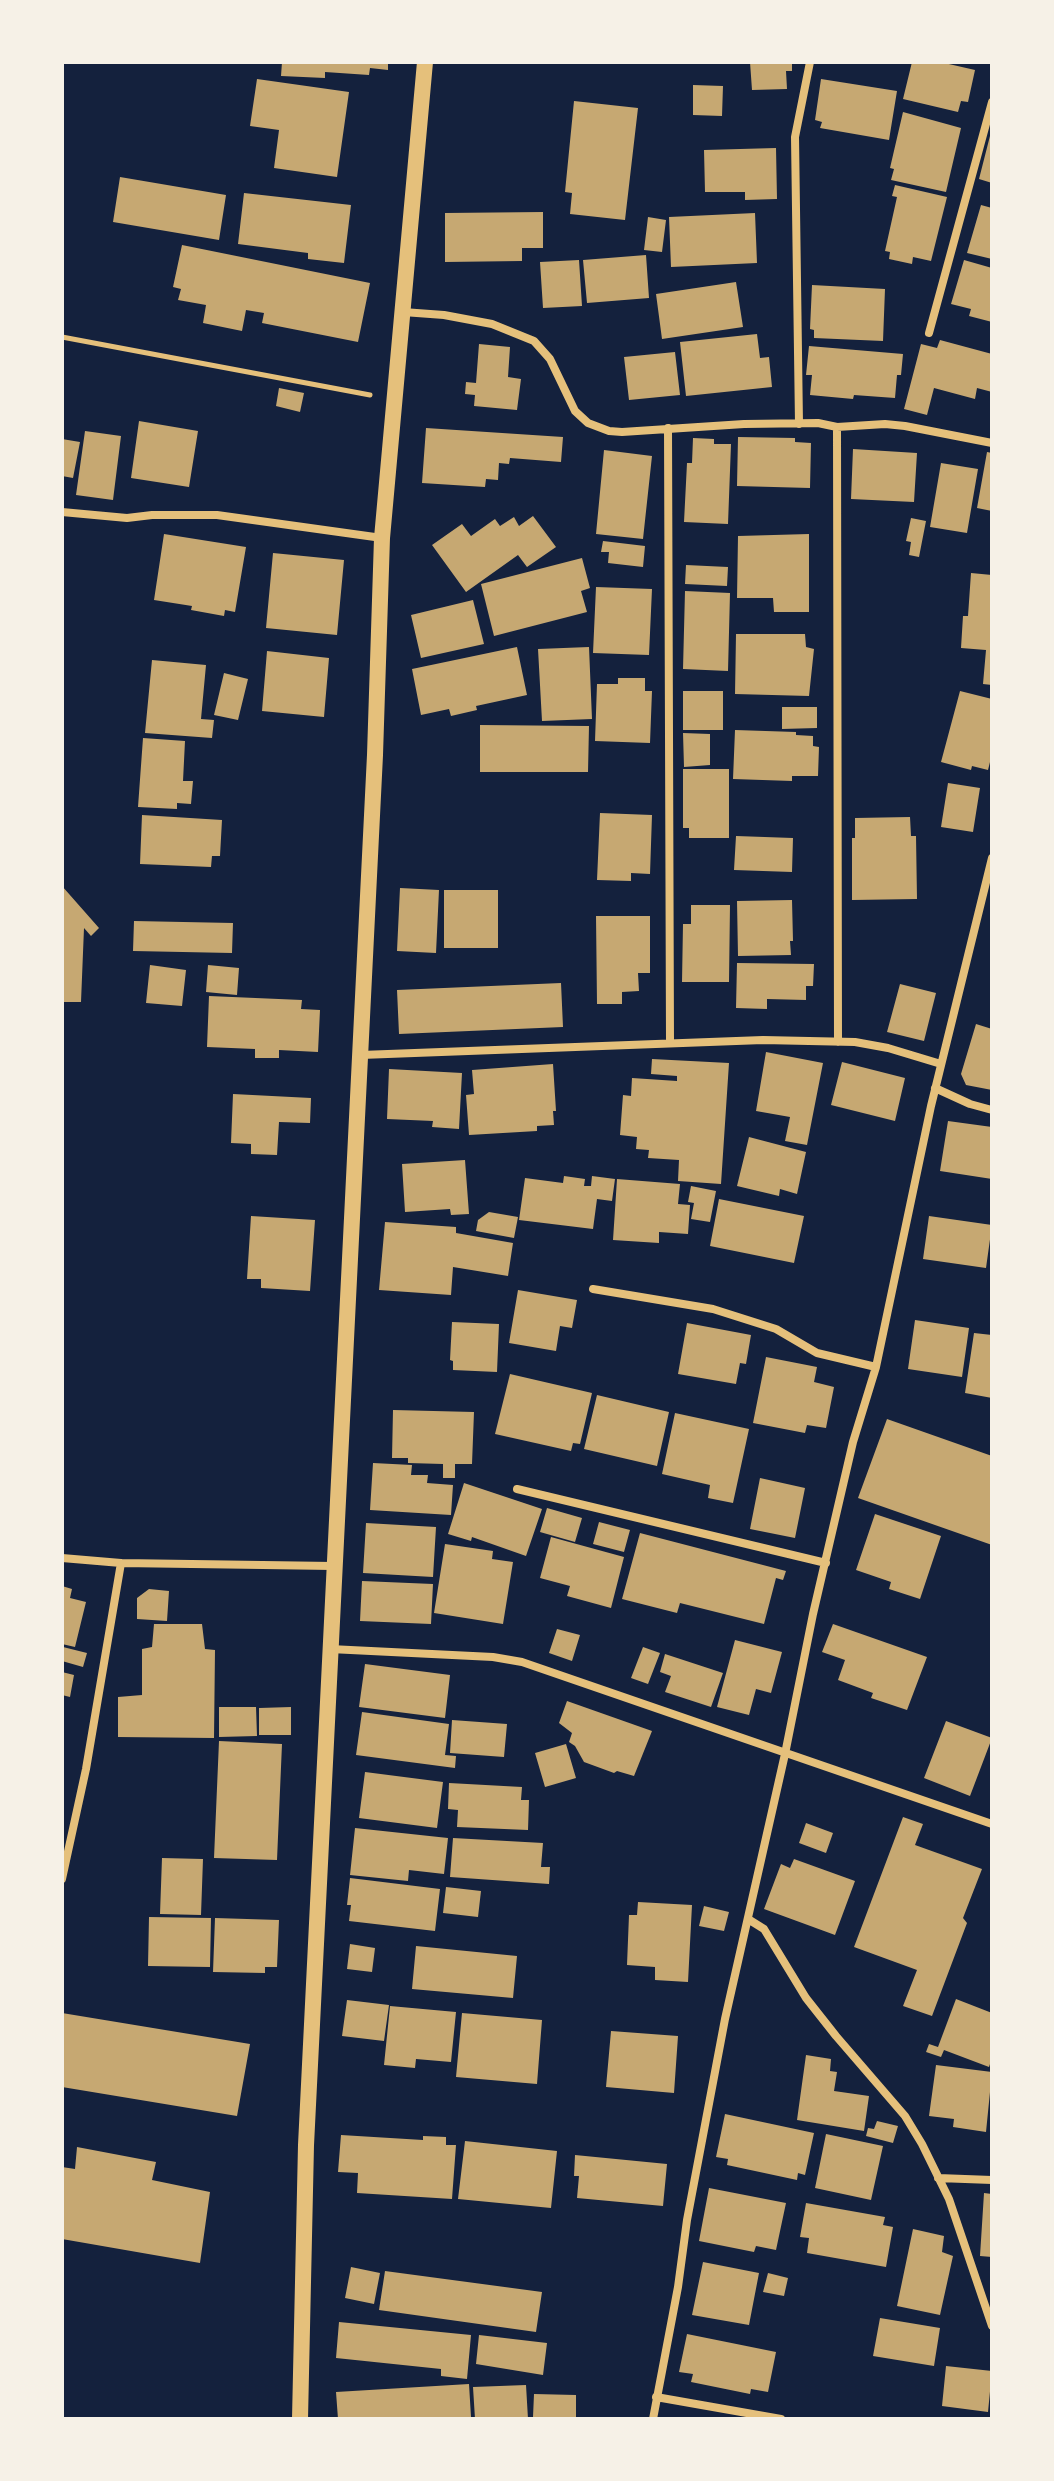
<!DOCTYPE html>
<html>
<head>
<meta charset="utf-8">
<style>
	body { margin:0 }
	#map { position:relative; width:1054px; height:2481px; overflow:hidden; background:#14213d; font-family:"Fira Sans",sans-serif }
	canvas { display:block }
	.frame { position:absolute; inset:0; border:64px solid #f6f1e7; pointer-events:none }
</style>
</head>
<body>
<div id="map">
<canvas width="1054" height="2481"></canvas>
<div class="frame"></div>
</div>
<script>
const g = document.querySelector('canvas').getContext('2d');
g.lineJoin = 'round';
function fill(path, color) { g.fillStyle = color; g.fill(path, 'evenodd'); }
const toPath = rows => new Path2D(rows.map(r => 'M' + r).join(''));
function strokePath(path, color, width, dash) { g.strokeStyle = color; g.lineWidth = width; g.lineCap = dash ? 'butt' : 'round'; g.setLineDash(dash || []); g.stroke(path); }
const building = toPath([
	[282,62,388,62,388,70,370,68,369,75,325,72,325,78,281,76],
	[750,62,792,62,792,71,786,71,787,89,752,90],
	[912,62,940,62,975,70,968,102,961,101,958,112,903,99],
	[257,79,349,92,337,177,274,168,279,130,250,126],
	[821,79,897,91,889,140,820,128,822,122,815,120],
	[693,85,723,86,722,116,693,115],
	[574,101,638,108,625,220,570,214,572,193,565,192],
	[903,112,961,128,946,192,891,180,894,169,890,168],
	[991,132,992,132,992,183,979,179],
	[776,148,777,199,745,200,745,192,705,192,704,150],
	[120,177,226,195,219,240,113,222],
	[895,185,947,197,931,261,913,257,912,264,889,259,890,252,885,251,897,197,892,196],
	[244,193,351,205,344,263,308,259,308,253,238,244],
	[981,205,992,208,992,259,967,253],
	[543,212,543,248,522,248,522,261,445,262,445,213],
	[755,213,757,263,671,267,669,217],
	[648,217,666,220,662,252,644,250],
	[182,245,370,283,358,342,262,323,264,313,246,310,242,331,203,323,206,305,178,300,181,289,173,287],
	[646,255,649,298,587,303,583,260],
	[579,260,582,306,543,308,540,262],
	[964,260,992,268,992,322,969,316,971,309,951,304],
	[736,282,743,327,662,339,656,294],
	[812,285,885,289,883,341,814,338,814,330,810,329],
	[757,334,760,358,769,357,772,387,686,396,680,342],
	[940,340,992,354,992,392,977,388,975,399,934,388,927,415,904,409,921,344,937,348],
	[479,344,510,347,508,377,521,379,517,410,474,406,475,395,465,394,466,382,476,383],
	[809,346,903,354,901,375,897,375,895,398,854,395,853,399,810,395,812,375,806,375],
	[675,352,680,395,629,400,624,357],
	[279,388,304,393,300,412,276,406],
	[139,421,198,431,189,487,131,478],
	[426,428,563,437,561,462,510,458,509,464,499,463,498,480,486,479,485,487,422,483],
	[85,431,121,436,113,500,76,495],
	[738,437,795,438,795,442,811,443,810,488,737,486],
	[693,438,714,439,714,444,731,444,728,524,684,522,687,463,692,463],
	[62,439,80,442,73,478,62,476],
	[853,449,917,453,914,502,851,499],
	[604,450,652,456,643,539,596,534],
	[987,452,992,453,992,511,977,508],
	[941,463,978,469,967,533,930,527],
	[533,516,556,547,527,567,518,555,466,592,432,545,462,524,471,536,495,519,500,526,514,517,519,526],
	[911,518,926,521,919,557,909,555,911,542,906,541],
	[164,534,246,547,235,612,225,610,224,616,191,610,192,606,154,600],
	[809,534,809,612,774,612,773,598,737,598,738,536],
	[603,541,645,546,643,567,608,563,609,552,601,552],
	[273,553,344,560,337,635,266,628],
	[582,558,590,588,581,591,587,612,494,636,481,584],
	[686,565,728,567,727,586,685,584],
	[971,573,992,575,992,685,983,684,986,650,961,648,963,616,968,616],
	[596,587,652,589,649,655,593,653],
	[685,591,730,593,728,671,683,669],
	[473,600,484,644,421,658,411,615],
	[736,634,805,634,806,647,814,649,809,696,735,694],
	[517,647,527,695,476,706,477,710,451,716,449,709,421,715,412,669],
	[589,647,592,719,542,721,538,649],
	[267,651,329,658,324,717,262,711],
	[152,660,206,665,201,719,214,720,212,738,145,733],
	[224,673,248,679,238,720,214,715],
	[618,678,645,678,645,691,652,691,650,743,595,741,597,684,618,684],
	[683,691,723,691,723,730,683,730],
	[960,691,992,699,992,754,988,770,972,766,971,770,941,762],
	[782,707,817,707,817,728,782,729],
	[480,725,589,726,588,772,480,772],
	[735,730,796,732,796,735,813,736,813,746,819,747,818,776,792,776,792,781,733,779],
	[683,733,710,734,710,765,684,767],
	[143,738,185,741,183,781,193,781,191,804,177,803,177,809,138,807],
	[683,769,729,769,729,838,689,838,689,828,683,828],
	[948,783,980,788,973,832,941,827],
	[600,813,652,815,650,874,631,873,631,881,597,880],
	[142,815,222,820,220,856,212,856,211,867,140,864],
	[910,817,911,836,916,836,917,899,852,900,852,838,855,838,855,818],
	[736,836,793,838,792,872,734,870],
	[62,886,99,928,91,936,84,928,81,1002,62,1002],
	[400,888,439,890,436,953,397,951],
	[444,890,498,890,498,948,444,948],
	[792,900,793,941,790,941,791,955,738,956,737,901],
	[691,905,730,905,729,982,682,982,683,924,691,924],
	[596,916,650,916,650,973,638,973,639,991,622,992,622,1004,597,1004],
	[134,921,233,923,232,953,133,951],
	[737,963,814,964,813,986,806,986,806,1000,767,999,767,1009,736,1008],
	[150,965,186,970,182,1006,146,1003],
	[208,965,239,968,237,995,206,992],
	[561,983,563,1027,399,1034,397,990],
	[900,984,936,993,924,1041,887,1032],
	[209,996,302,1000,301,1009,320,1010,318,1052,279,1050,279,1058,255,1058,255,1049,207,1047],
	[976,1024,992,1029,992,1090,966,1085,961,1074],
	[766,1052,823,1063,807,1145,785,1141,790,1117,756,1111],
	[652,1059,729,1063,721,1184,678,1181,679,1160,648,1158,649,1150,636,1149,637,1137,620,1135,623,1095,631,1096,632,1078,677,1081,677,1076,651,1074],
	[842,1062,905,1078,895,1121,831,1105],
	[553,1064,556,1111,553,1111,554,1125,537,1126,537,1131,469,1135,466,1095,474,1094,472,1070],
	[389,1069,462,1073,459,1129,432,1127,433,1121,387,1119],
	[233,1094,311,1098,310,1123,279,1122,277,1155,251,1154,251,1144,231,1143],
	[948,1121,992,1127,992,1179,940,1171],
	[749,1137,806,1152,797,1194,780,1189,779,1196,737,1186],
	[465,1160,469,1214,451,1215,450,1209,405,1212,402,1164],
	[564,1176,585,1179,584,1186,591,1186,592,1176,615,1179,612,1201,597,1199,593,1229,519,1220,525,1178,563,1183],
	[617,1179,680,1184,678,1204,690,1205,688,1234,659,1232,659,1243,613,1240],
	[691,1186,716,1191,710,1222,691,1219,694,1203,688,1202],
	[719,1199,804,1216,794,1263,710,1246],
	[489,1212,518,1217,514,1238,476,1231,478,1220],
	[251,1216,315,1220,310,1291,261,1288,261,1279,247,1279],
	[929,1216,992,1225,986,1268,923,1259],
	[385,1222,456,1227,456,1233,513,1243,508,1276,453,1267,451,1295,379,1290],
	[518,1290,577,1300,572,1328,560,1326,556,1351,509,1343],
	[915,1320,969,1328,962,1377,908,1369],
	[452,1322,499,1324,497,1372,453,1370,453,1361,450,1360],
	[687,1323,751,1335,746,1364,740,1363,736,1384,678,1374],
	[974,1333,992,1335,992,1398,965,1393],
	[766,1357,817,1367,814,1382,834,1387,826,1428,807,1425,805,1433,753,1423],
	[510,1374,592,1393,580,1444,573,1443,571,1451,495,1434],
	[597,1395,669,1412,657,1466,584,1449],
	[393,1410,474,1412,472,1464,455,1464,455,1478,443,1478,443,1464,408,1463,408,1458,392,1458],
	[675,1413,749,1429,733,1503,708,1498,710,1485,662,1474],
	[887,1419,992,1456,992,1545,858,1498],
	[373,1463,412,1465,411,1475,428,1475,427,1483,453,1485,451,1515,370,1510],
	[760,1478,805,1488,795,1538,750,1529],
	[464,1483,542,1509,526,1556,472,1537,471,1541,448,1534],
	[547,1508,582,1518,575,1542,540,1532],
	[875,1514,941,1536,920,1599,889,1589,891,1582,856,1570],
	[599,1522,630,1530,624,1552,593,1544],
	[366,1523,436,1527,433,1577,363,1573],
	[640,1533,786,1571,783,1580,776,1578,764,1624,680,1603,677,1613,622,1599],
	[551,1537,624,1557,611,1608,567,1596,570,1586,540,1578],
	[445,1544,493,1551,492,1559,513,1562,503,1624,434,1613],
	[362,1581,433,1584,431,1624,360,1621],
	[62,1586,72,1589,70,1598,86,1602,75,1647,62,1644],
	[149,1589,169,1591,167,1621,137,1619,137,1598],
	[154,1624,202,1624,205,1649,215,1650,214,1738,118,1737,118,1697,142,1695,142,1649,152,1647],
	[833,1624,927,1657,907,1710,871,1698,873,1693,838,1680,845,1660,822,1652],
	[557,1629,580,1635,572,1661,549,1653],
	[735,1640,782,1652,771,1693,756,1689,749,1715,717,1707],
	[63,1647,87,1653,83,1667,62,1661],
	[643,1647,660,1653,648,1684,631,1678],
	[665,1654,723,1673,711,1707,665,1692,671,1676,660,1672],
	[365,1664,450,1675,445,1718,359,1707],
	[62,1672,74,1675,70,1697,62,1695],
	[567,1701,652,1731,634,1776,617,1771,614,1773,584,1762,575,1746,569,1742,572,1733,559,1723],
	[219,1707,256,1707,257,1736,219,1737],
	[291,1707,291,1735,259,1735,259,1708],
	[362,1712,449,1724,445,1755,456,1756,455,1768,356,1755],
	[452,1720,507,1724,504,1757,450,1753],
	[946,1721,992,1738,970,1796,924,1778],
	[219,1741,282,1744,277,1860,214,1858],
	[566,1744,576,1778,545,1787,535,1753],
	[365,1772,443,1782,437,1828,359,1818],
	[449,1783,522,1787,521,1800,529,1800,528,1830,457,1827,458,1810,448,1809],
	[903,1817,923,1824,915,1845,982,1869,963,1918,967,1923,932,2016,903,2006,917,1970,854,1947],
	[806,1823,833,1833,826,1853,799,1843],
	[355,1828,448,1838,444,1874,409,1870,408,1881,350,1875],
	[453,1838,543,1843,541,1867,550,1867,549,1884,450,1877],
	[162,1858,203,1859,201,1915,160,1914],
	[794,1859,855,1881,835,1935,764,1909,781,1864,790,1868],
	[350,1878,440,1889,435,1931,349,1921,351,1905,347,1905],
	[446,1887,481,1891,478,1917,443,1913],
	[638,1902,692,1905,688,1982,655,1980,655,1967,627,1965,629,1915,637,1915],
	[704,1906,729,1912,724,1931,699,1926],
	[149,1917,211,1918,210,1967,148,1966],
	[215,1918,279,1920,277,1967,265,1967,265,1973,213,1972],
	[350,1944,375,1948,372,1972,347,1969],
	[416,1946,517,1956,513,1998,412,1989],
	[956,1999,992,2013,992,2058,989,2067,944,2050,941,2057,926,2052,929,2044,938,2047],
	[347,2000,389,2005,384,2041,342,2036],
	[390,2006,456,2012,451,2062,416,2059,415,2068,384,2065],
	[62,2013,250,2044,237,2116,62,2087],
	[462,2013,542,2020,537,2084,456,2077],
	[611,2031,678,2036,674,2093,606,2087],
	[806,2055,831,2059,830,2071,837,2072,834,2091,869,2096,864,2131,797,2120],
	[936,2065,992,2072,986,2132,953,2127,954,2119,929,2116],
	[725,2114,814,2133,805,2175,798,2173,797,2180,727,2165,728,2159,716,2157],
	[877,2121,898,2126,893,2143,866,2136,868,2128,874,2129],
	[826,2134,883,2146,871,2200,815,2188],
	[341,2135,423,2140,423,2136,446,2137,446,2145,456,2145,452,2199,357,2193,358,2173,338,2172],
	[465,2141,557,2151,551,2208,458,2199],
	[77,2147,156,2162,152,2180,210,2192,200,2263,62,2239,62,2167,75,2169],
	[575,2155,667,2164,663,2206,577,2198,579,2176,574,2176],
	[709,2188,786,2203,776,2250,756,2246,754,2252,699,2241],
	[984,2193,992,2194,992,2257,980,2256],
	[806,2203,885,2217,883,2225,893,2227,886,2267,807,2253,809,2238,800,2237],
	[913,2229,944,2236,942,2252,953,2256,940,2315,897,2306],
	[703,2262,759,2273,749,2325,692,2315],
	[351,2267,380,2273,374,2304,345,2298],
	[385,2271,542,2292,536,2332,379,2310],
	[768,2273,788,2278,784,2296,763,2292],
	[880,2318,940,2328,934,2366,873,2356],
	[339,2322,471,2335,467,2379,441,2376,441,2369,336,2358],
	[687,2334,776,2352,768,2392,751,2389,750,2394,691,2382,693,2374,679,2372],
	[479,2335,547,2343,543,2375,476,2364],
	[946,2366,992,2371,988,2412,942,2406],
	[469,2384,471,2417,338,2419,336,2392],
	[526,2385,528,2419,475,2419,473,2387],
	[534,2394,576,2395,576,2418,533,2417]
]);
const path = toPath([
	[62,337,370,395]
]);
const minor = toPath([
	[403,312,444,315,492,324,534,341,550,359,575,411,588,423,609,431,622,432,744,424,818,423,837,427,885,424,905,426,992,443],
	[929,333,992,102],
	[799,424,795,137,810,62],
	[837,427,838,1042],
	[668,428,670,1043],
	[62,512,127,518,152,515,217,515,382,538],
	[361,1055,763,1040,855,1042,888,1048,941,1064],
	[935,1088,970,1104,992,1110],
	[593,1289,713,1309,776,1329,817,1353,876,1367],
	[517,1489,826,1563],
	[62,1558,121,1563,333,1566],
	[330,1649,493,1657,522,1662,992,1824],
	[62,1879,86,1769,121,1563],
	[748,1919,764,1929,806,1998,836,2036,905,2116,922,2144,949,2199,992,2326],
	[938,2178,992,2180],
	[656,2397,781,2419],
	[653,2419,678,2287,687,2220,725,2019,785,1754,813,1614,853,1442,876,1367,931,1106,992,858]
]);
const secondary = toPath([
	[300,2419,306,2145,375,755,382,538,425,62]
]);
fill(building, '#c6a872');
strokePath(path, '#e5c07b', 5);
strokePath(minor, '#e5c07b', 8);
strokePath(secondary, '#e5c07b', 16);
</script>
</body>
</html>
